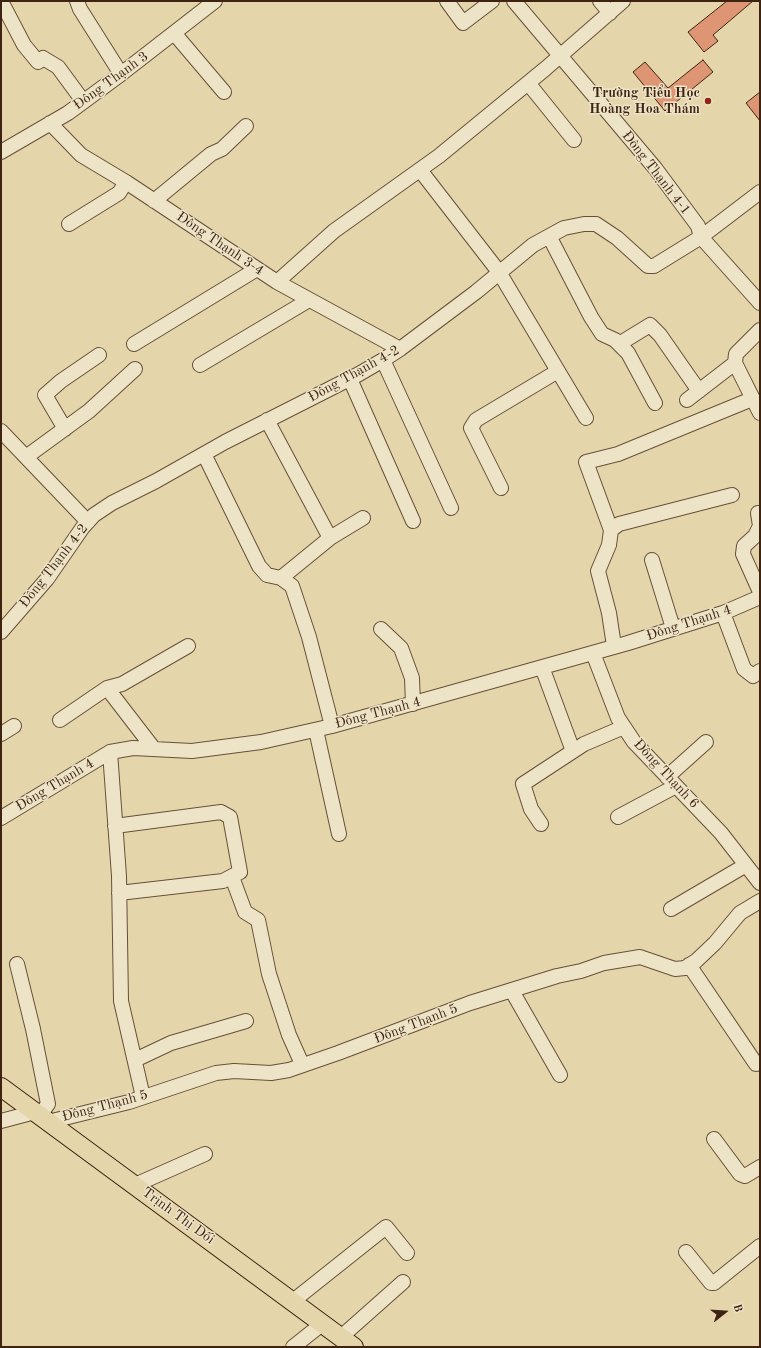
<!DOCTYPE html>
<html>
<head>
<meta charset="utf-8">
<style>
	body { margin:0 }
	#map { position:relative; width:761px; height:1348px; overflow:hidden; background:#e4d5aa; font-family:"Old Standard TT",serif }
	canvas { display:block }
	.frame { position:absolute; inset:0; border:2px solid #3e2312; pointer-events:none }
	.north { position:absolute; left:705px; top:1292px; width:40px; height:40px; -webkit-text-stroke:3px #ede4c8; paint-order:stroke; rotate:73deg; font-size:11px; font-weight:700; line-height:16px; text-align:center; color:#3e2312 }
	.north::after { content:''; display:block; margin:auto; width:14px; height:18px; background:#3e2312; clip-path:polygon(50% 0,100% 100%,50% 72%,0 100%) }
</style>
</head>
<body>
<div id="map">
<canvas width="761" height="1348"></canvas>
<div class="frame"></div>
<div class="north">B</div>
</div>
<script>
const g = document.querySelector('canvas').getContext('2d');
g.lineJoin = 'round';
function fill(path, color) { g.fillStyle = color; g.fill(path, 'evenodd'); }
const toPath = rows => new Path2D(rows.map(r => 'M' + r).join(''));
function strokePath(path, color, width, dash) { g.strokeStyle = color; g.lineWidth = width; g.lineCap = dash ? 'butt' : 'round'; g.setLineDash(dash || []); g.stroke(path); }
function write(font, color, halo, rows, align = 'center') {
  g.font = font + ' "Old Standard TT",serif'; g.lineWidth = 3; g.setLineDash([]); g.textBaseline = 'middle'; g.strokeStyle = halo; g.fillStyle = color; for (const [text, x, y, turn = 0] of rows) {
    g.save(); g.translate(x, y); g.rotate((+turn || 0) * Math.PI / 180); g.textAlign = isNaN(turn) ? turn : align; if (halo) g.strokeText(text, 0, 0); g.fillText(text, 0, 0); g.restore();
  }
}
const building = toPath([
	[727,1,753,1,713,35,718,41,704,52,688,32,727,1],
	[703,60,713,72,665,111,633,72,645,62,668,88,703,60],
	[760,92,760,121,746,103,760,92]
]);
const minor = toPath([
	[1,1,24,45,38,62,43,58,58,67,83,101],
	[77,1,80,9,121,74],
	[447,1,463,23,492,1],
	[514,1,655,168,698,226,701,237,760,303],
	[600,1,610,13],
	[174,33,224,92],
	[528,83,574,140],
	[50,123,81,155,126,182,277,282,400,349],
	[1,152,68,113,121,74,215,1],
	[420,170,499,272,586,418],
	[154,201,211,154,222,149,246,126],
	[69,224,119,193,126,182],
	[549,236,591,317,602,334,615,340,628,353,655,403],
	[277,282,334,231,439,156,545,69,623,1],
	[760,330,736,354,735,363,760,413],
	[134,344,257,269],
	[619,344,650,325,660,335,699,391],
	[383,360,451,508],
	[200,365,309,300],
	[350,379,413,521],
	[687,400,735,363],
	[267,420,330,538],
	[65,429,45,395,61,381,99,355],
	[1,431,88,522],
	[204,454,259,566,267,575,281,578,292,586,309,637,332,726],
	[26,457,89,411,135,369],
	[501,488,471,428,476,420,558,371],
	[758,513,760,526,755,536,744,546,743,554,760,592],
	[611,530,586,462,618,454,752,399],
	[652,560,673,628],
	[281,578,330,538,363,518],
	[723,613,744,669,753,676,760,671],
	[381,629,401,648,412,678,413,704],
	[1,632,47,579,83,527,94,515,112,503,156,481,225,442,359,374,383,360,400,349,476,292,533,245,564,228,584,224,596,224,617,238,648,266,654,266,701,237,760,192],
	[614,646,609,613,598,571,609,545,611,530,619,524,732,495],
	[593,653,618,718,634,742,721,833,760,883],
	[542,667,573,751],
	[107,688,154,749],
	[60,720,107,688,122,684,188,646],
	[316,730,339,834],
	[1,734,14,726],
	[110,752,119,876,121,1001,143,1097],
	[667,777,706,742],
	[618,817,676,786],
	[1,818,110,752,133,748,192,751,261,742,332,726,628,643,723,613,760,597],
	[541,824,531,809,523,784,584,744,624,727],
	[115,826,221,812,230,817,240,872,223,881,119,893],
	[232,877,245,912,258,920,269,974,289,1035,302,1064],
	[671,909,746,865],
	[17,964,33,1029,48,1104,40,1115],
	[689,965,756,1064],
	[512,991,560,1075],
	[135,1060,171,1043,246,1021],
	[1,1121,35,1112],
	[48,1122,129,1102,216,1073,234,1071,271,1073,289,1070,338,1053,470,1003,557,976,581,971,604,963,640,957,675,969,685,968,696,961,715,943,740,913,760,901],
	[714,1139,740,1174,745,1176,760,1167],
	[135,1185,205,1154],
	[686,1252,711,1283,714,1283,760,1246],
	[293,1301,386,1227,407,1253],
	[341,1337,403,1282],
	[293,1347,322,1324]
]);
const major = toPath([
	[1,1087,354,1347]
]);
const markers = [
	[708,101,4,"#8f2418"]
];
const streetNames = [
	["Đông Thạnh 3",111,81,-36],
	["Đông Thạnh 4-1",656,173,52],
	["Đông Thạnh 3-4",220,244,34],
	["Đông Thạnh 4-2",354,374,-29],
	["Đông Thạnh 4-2",54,566,-52],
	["Đông Thạnh 4",689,623,-18],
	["Đông Thạnh 4",378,713,-15],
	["Đông Thạnh 6",666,774,47],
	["Đông Thạnh 4",55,785,-31],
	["Đông Thạnh 5",416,1024,-21],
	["Đông Thạnh 5",105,1106,-15],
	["Trịnh Thị Dối",178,1216,36]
];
const poiNames = [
	["Trường Tiểu Học",700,93],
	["Hoàng Hoa Thám",700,109]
];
fill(building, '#de9574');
strokePath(building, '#3e2312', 1);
strokePath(minor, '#685038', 16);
strokePath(major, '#3e2312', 20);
strokePath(minor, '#ede4c8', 14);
strokePath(major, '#e4d5aa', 18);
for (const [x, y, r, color] of markers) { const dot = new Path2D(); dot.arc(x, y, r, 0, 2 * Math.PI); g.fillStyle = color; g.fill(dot); strokePath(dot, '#ede4c8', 1.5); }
write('14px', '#3e2312', '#ede4c8', streetNames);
write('bold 14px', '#3e2312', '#ede4c8', poiNames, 'right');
</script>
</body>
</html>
